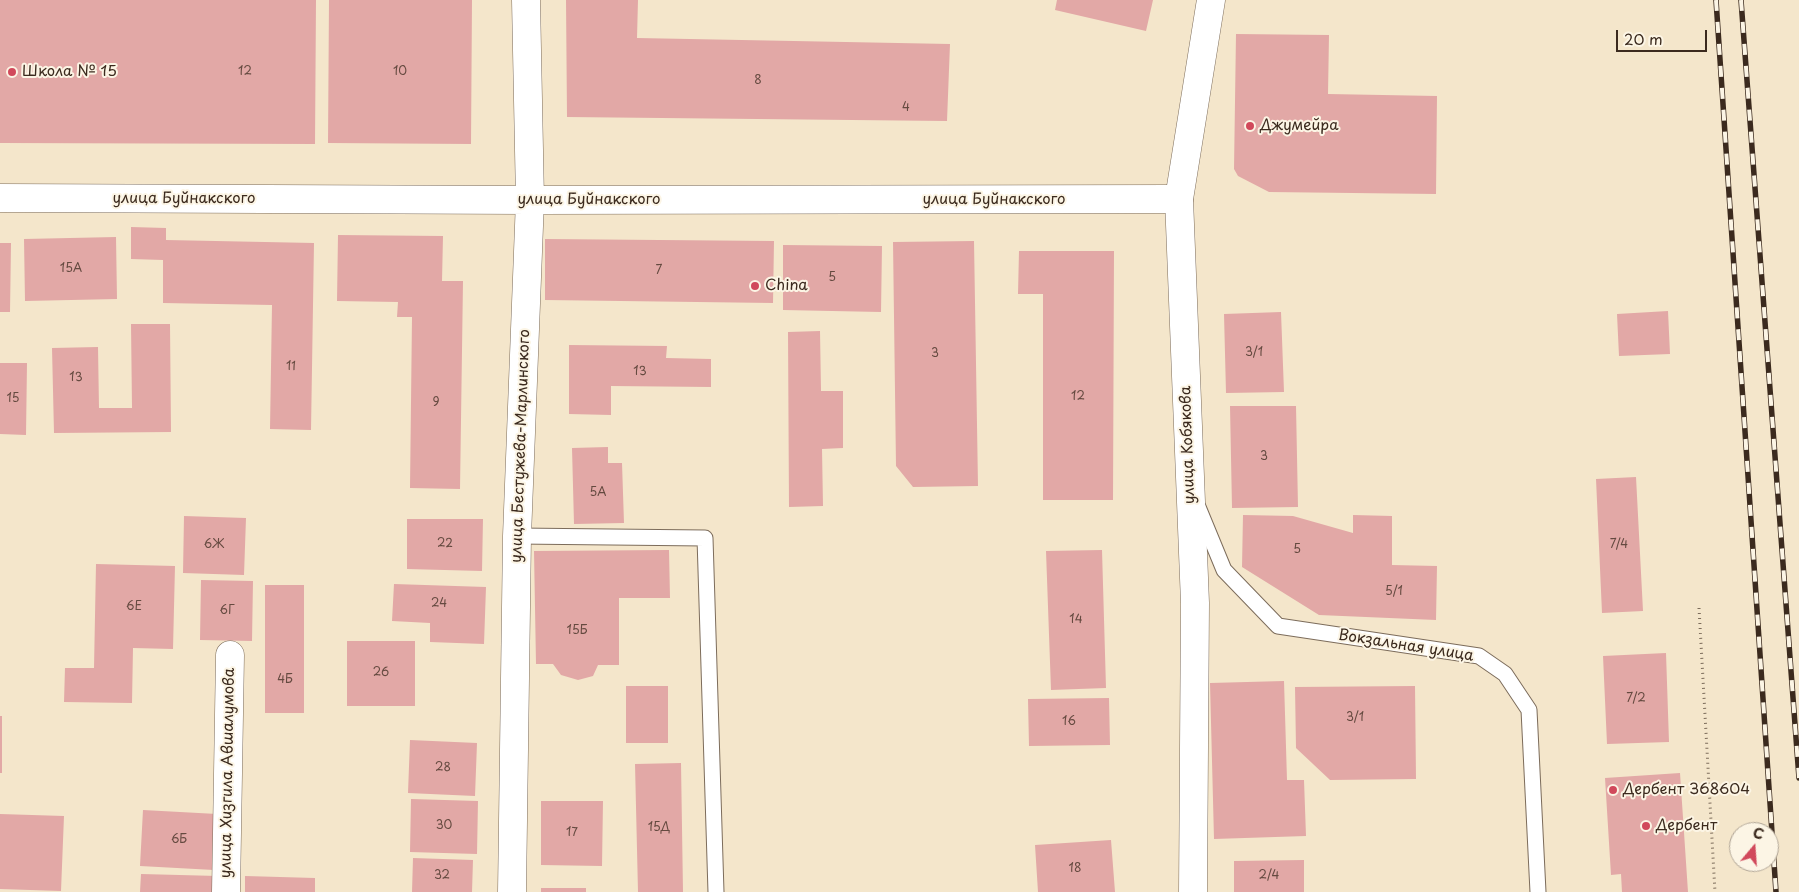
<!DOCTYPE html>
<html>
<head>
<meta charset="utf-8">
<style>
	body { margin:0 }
	#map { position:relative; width:1799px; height:892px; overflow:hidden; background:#f4e6cb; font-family:"Playpen Sans",sans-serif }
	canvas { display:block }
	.north { position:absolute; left:1729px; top:822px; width:50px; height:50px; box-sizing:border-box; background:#fcf5e5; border:1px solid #afa495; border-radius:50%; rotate:18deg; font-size:14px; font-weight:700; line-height:20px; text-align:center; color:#3b2a1e }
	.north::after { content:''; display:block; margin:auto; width:18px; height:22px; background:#d1495b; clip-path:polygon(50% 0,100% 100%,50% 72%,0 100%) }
	.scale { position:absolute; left:1616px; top:30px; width:91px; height:22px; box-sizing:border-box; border:2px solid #3b2a1e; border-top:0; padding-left:6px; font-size:15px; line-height:18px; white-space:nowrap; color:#3b2a1e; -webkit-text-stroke:4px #fcf5e5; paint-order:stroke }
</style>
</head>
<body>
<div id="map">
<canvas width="1799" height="892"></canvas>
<div class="north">С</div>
<div class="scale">20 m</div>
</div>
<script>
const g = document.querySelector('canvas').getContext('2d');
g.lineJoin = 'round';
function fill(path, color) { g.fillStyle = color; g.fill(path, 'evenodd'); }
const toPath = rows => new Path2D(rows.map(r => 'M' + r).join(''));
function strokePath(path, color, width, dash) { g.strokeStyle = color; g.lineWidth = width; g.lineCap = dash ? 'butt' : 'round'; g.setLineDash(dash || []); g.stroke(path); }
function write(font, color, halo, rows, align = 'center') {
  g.font = font + ' "Playpen Sans",sans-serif'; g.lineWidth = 4; g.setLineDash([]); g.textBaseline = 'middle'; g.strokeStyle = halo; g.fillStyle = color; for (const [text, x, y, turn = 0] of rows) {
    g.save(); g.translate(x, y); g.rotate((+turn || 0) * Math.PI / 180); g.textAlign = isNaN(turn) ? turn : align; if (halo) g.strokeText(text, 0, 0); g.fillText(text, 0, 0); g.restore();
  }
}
const building = toPath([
	[0,0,316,0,315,144,0,143],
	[329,0,472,0,471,144,328,143],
	[566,0,638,0,637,38,950,44,947,121,567,117],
	[1057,0,1153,0,1146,31,1055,10],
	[1236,34,1329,35,1328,94,1437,96,1436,194,1269,192,1238,176,1234,169],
	[131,227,166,228,166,240,314,243,311,430,270,429,272,305,163,303,163,260,131,259],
	[338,235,443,236,442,281,463,281,460,489,410,488,412,317,397,317,398,302,337,301],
	[116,237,117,299,25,301,24,239],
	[545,239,774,241,773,303,545,300],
	[974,241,978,486,913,487,896,466,893,242],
	[0,243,11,243,10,312,0,312],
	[783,245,882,246,881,312,783,310],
	[1019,251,1114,251,1113,500,1043,500,1043,294,1018,294],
	[1668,311,1670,354,1619,356,1617,314],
	[1281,312,1284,392,1226,393,1224,314],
	[131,324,170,324,171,432,54,433,52,348,98,347,99,408,132,408],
	[820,331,821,391,843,391,843,448,822,449,823,506,789,507,788,332],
	[569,345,667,346,666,358,711,359,711,387,611,386,611,415,569,414],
	[0,363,27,363,26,435,0,434],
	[1230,406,1296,406,1298,507,1232,508],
	[608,447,608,463,622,463,624,523,574,524,572,448],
	[1636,477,1643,611,1602,613,1596,479],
	[1243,515,1293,516,1353,533,1353,515,1392,516,1392,565,1437,566,1436,620,1319,615,1242,567],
	[184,516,246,518,244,575,183,573],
	[407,519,483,519,482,571,407,569],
	[669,550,670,598,619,598,619,665,598,665,593,676,578,680,561,675,553,664,536,664,534,551],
	[1102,550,1106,688,1051,690,1046,551],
	[96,564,175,566,173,649,133,648,132,703,64,702,65,668,94,668],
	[201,580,253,581,252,641,200,640],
	[394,584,486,587,484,644,430,642,430,623,392,621],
	[265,585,304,585,304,713,265,713],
	[347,641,415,641,415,706,347,706],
	[1666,653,1669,742,1607,744,1603,656],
	[1284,681,1287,780,1304,780,1306,836,1214,839,1210,683],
	[626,686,668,686,668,743,626,743],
	[1415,686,1416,779,1330,780,1296,748,1295,687],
	[1109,698,1110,745,1029,746,1028,699],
	[0,716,2,716,2,773,0,773],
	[410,740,477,743,475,796,408,793],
	[681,763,683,892,638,892,635,764],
	[1680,773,1688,892,1622,892,1621,874,1611,875,1605,778],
	[411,799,478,801,477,854,410,852],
	[541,801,603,801,602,866,541,865],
	[143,810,217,814,214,870,140,866],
	[0,814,64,816,61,891,0,889],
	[1111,840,1115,892,1038,892,1035,845],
	[413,858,473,860,472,892,412,892],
	[1304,860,1304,892,1234,892,1234,861],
	[141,874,218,876,217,892,140,892],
	[245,876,315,878,315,892,245,892],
	[541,888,586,888,586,892,541,892]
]);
const path = toPath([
	[1699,608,1715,892]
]);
const service = toPath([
	[1198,507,1224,570,1278,626,1479,656,1505,674,1529,710,1538,892],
	[517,536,705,538,716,892]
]);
const minor = toPath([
	[0,198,530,200,1179,199],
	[226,892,230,655],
	[512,892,517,536,530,200,526,0]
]);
const tertiary = toPath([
	[1193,892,1195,603,1179,199,1211,0]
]);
const rail = toPath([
	[1716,0,1776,892],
	[1741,0,1799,778]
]);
const markers = [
	[12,72,5,"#d1495b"],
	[1250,126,5,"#d1495b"],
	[755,286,5,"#d1495b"],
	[1613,790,5,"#d1495b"],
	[1646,826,5,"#d1495b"]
];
const numberNames = [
	["12",245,72],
	["10",400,72],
	["8",758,81],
	["4",906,108],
	["15А",71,269],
	["7",659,271],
	["5",832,278],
	["3/1",1254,353],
	["3",935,354],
	["11",291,367],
	["13",640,372],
	["13",76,378],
	["12",1078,397],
	["15",13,399],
	["9",436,403],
	["3",1264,457],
	["5А",598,493],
	["22",445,544],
	["6Ж",214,545],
	["7/4",1619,545],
	["5",1297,550],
	["5/1",1394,592],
	["24",439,604],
	["6Е",134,607],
	["6Г",227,611],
	["14",1076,620],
	["15Б",577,631],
	["26",381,673],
	["4Б",285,680],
	["7/2",1636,699],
	["3/1",1355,718],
	["16",1069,722],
	["28",443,768],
	["30",444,826],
	["15Д",659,828],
	["17",572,833],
	["6Б",179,840],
	["18",1075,869],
	["32",442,876],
	["2/4",1269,876]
];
const poiNames = [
	["Школа № 15",22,72],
	["Джумейра",1260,126],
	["China",765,286],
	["Дербент 368604",1623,790],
	["Дербент",1656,826]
];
const streetNames = [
	["улица Буйнакского",184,199],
	["улица Буйнакского",589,200],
	["улица Буйнакского",994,200],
	["улица Кобякова",1188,445,-92],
	["улица Бестужева-Марлинского",521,446,-88],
	["Вокзальная улица",1406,646,9],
	["улица Хизгила Авшалумова",228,773,-89]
];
fill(building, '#e2a8a6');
strokePath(service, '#7c6c5b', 17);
strokePath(minor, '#7c6c5b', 29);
strokePath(tertiary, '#7c6c5b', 29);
strokePath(path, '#7c6c5b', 3, [1, 4]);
strokePath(service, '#fff', 15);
strokePath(minor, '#fff', 28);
strokePath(tertiary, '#fff', 28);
strokePath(rail, '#3b2a1e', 5.5);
strokePath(rail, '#fcf5e5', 4, [11]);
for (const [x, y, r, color] of markers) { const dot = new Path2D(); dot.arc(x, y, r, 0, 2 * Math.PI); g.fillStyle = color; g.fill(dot); strokePath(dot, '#fcf5e5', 2); }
write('12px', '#654a40', null, numberNames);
write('15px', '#3b2a1e', '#fcf5e5', poiNames, 'left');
write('15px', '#3b2a1e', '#fcf5e5', streetNames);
</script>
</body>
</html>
